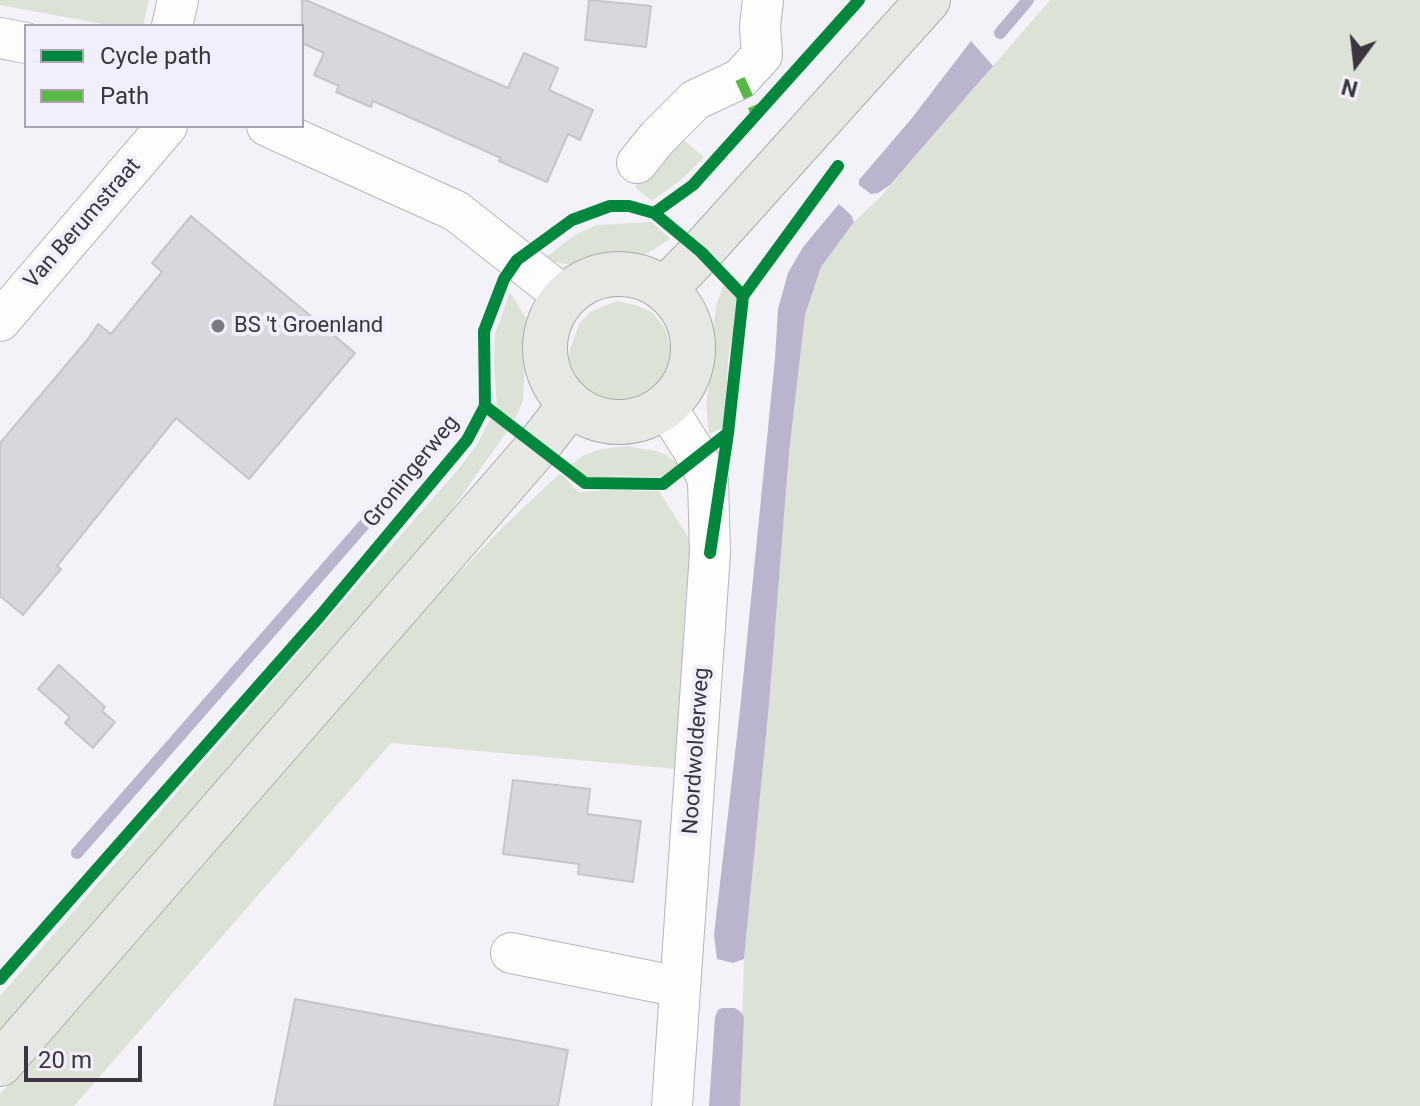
<!DOCTYPE html>
<html>
<head>
<meta charset="utf-8">
<style>
	body { margin:0 }
	#map { position:relative; width:1420px; height:1106px; overflow:hidden; background:#f3f2f8; font-family:Roboto,sans-serif }
	canvas { display:block }
	.legend { position:absolute; left:24px; top:24px; width:280px; height:104px; box-sizing:border-box; background:#f2eefc; border:2px solid #a8a4b0; margin:0; padding:10px 14px; list-style:none; font-size:24px; color:#39363f }
	.legend li { display:flex; align-items:center; gap:16px; height:40px }
	.legend b { width:40px; border:2px solid #a8a4b0 }
	.north { position:absolute; left:1316px; top:24px; width:80px; height:80px; -webkit-text-stroke:6px #f2eefc; paint-order:stroke; rotate:195deg; font-size:22px; font-weight:700; line-height:32px; text-align:center; color:#39363f }
	.north::after { content:''; display:block; margin:auto; width:28px; height:36px; background:#39363f; clip-path:polygon(50% 0,100% 100%,50% 72%,0 100%) }
	.scale { position:absolute; left:24px; top:1046px; width:118px; height:36px; box-sizing:border-box; border:4px solid #39363f; border-top:0; padding-left:10px; font-size:24px; line-height:28px; white-space:nowrap; color:#39363f; -webkit-text-stroke:6px #f2eefc; paint-order:stroke }
</style>
</head>
<body>
<div id="map">
<canvas width="1420" height="1106"></canvas>
<ul class="legend">
<li><b style="height:10px;background:#00873e"></b>Cycle path</li>
<li><b style="height:10px;background:#58b947"></b>Path</li>
</ul>
<div class="north">N</div>
<div class="scale">20 m</div>
</div>
<script>
const g = document.querySelector('canvas').getContext('2d');
g.lineJoin = 'round';
function fill(path, color) { g.fillStyle = color; g.fill(path, 'evenodd'); }
const toPath = rows => new Path2D(rows.map(r => 'M' + r).join(''));
function strokePath(path, color, width, dash) { g.strokeStyle = color; g.lineWidth = width; g.lineCap = dash ? 'butt' : 'round'; g.setLineDash(dash || []); g.stroke(path); }
function write(font, color, halo, rows, align = 'center') {
  g.font = font + ' Roboto,sans-serif'; g.lineWidth = 8; g.setLineDash([]); g.textBaseline = 'middle'; g.strokeStyle = halo; g.fillStyle = color; for (const [text, x, y, turn = 0] of rows) {
    g.save(); g.translate(x, y); g.rotate((+turn || 0) * Math.PI / 180); g.textAlign = isNaN(turn) ? turn : align; if (halo) g.strokeText(text, 0, 0); g.fillText(text, 0, 0); g.restore();
  }
}
const green = toPath([
	[0,0,149,0,143,26,113,26,0,5],
	[1050,0,1420,0,1420,1106,740,1106,744,959,769,705,789,453,805,315,821,267,854,222,881,196],
	[680,137,704,157,683,178,652,201,635,187,643,171],
	[652,222,670,239,648,253,624,260,590,264,566,264,542,260,575,235,596,225],
	[725,282,740,297,728,360,725,427,709,434,706,404,710,375,712,335,717,302],
	[510,292,527,320,523,401,515,419,497,409,494,361,495,334],
	[617,301,636,305,652,312,665,328,672,351,667,369,660,380,647,392,634,401,619,404,603,403,584,393,575,380,568,363,570,349,579,324,590,312],
	[490,419,494,419,508,430,424,549,0,1035,0,996,461,466,478,443],
	[626,446,656,451,666,455,678,463,678,466,662,477,618,476,593,478,582,476,571,465,584,455,601,449],
	[559,474,564,476,577,491,580,492,612,490,659,491,695,548,677,769,391,743,74,1106,0,1106,0,1094,421,612,505,525]
]);
const water = toPath([
	[971,41,993,66,890,185,878,193,871,194,859,185,859,180,912,118],
	[839,204,851,215,854,222,821,267,805,315,789,453,769,705,744,959,733,963,717,959,714,935,740,710,775,358,778,309,788,273,803,247],
	[722,1008,735,1008,741,1012,744,1017,740,1106,709,1106,715,1017,718,1010]
]);
const stream = toPath([
	[1000,33,1028,0],
	[77,853,432,447]
]);
const building = toPath([
	[302,0,306,0,508,88,524,53,558,68,549,90,593,110,580,140,568,134,547,182,499,161,501,158,373,101,371,107,336,92,339,86,314,75,324,53,302,43,302,0],
	[589,0,651,6,646,47,585,40,589,0],
	[191,216,355,353,249,479,176,418,57,566,61,569,23,615,0,596,0,443,88,339,98,324,111,334,162,272,152,263,191,216],
	[59,665,105,707,102,711,115,722,93,748,65,723,70,717,38,689,59,665],
	[513,780,590,789,587,814,641,821,633,882,578,874,579,864,503,854,513,780],
	[295,999,568,1050,558,1106,274,1106,295,999]
]);
const minor = toPath([
	[172,26,178,0],
	[0,38,26,43],
	[267,126,456,211,565,297],
	[637,163,658,137,695,100,740,79,762,55,760,26,763,0],
	[0,321,167,126],
	[664,409,675,421,697,456,708,480,710,553,672,1106],
	[511,953,680,987]
]);
const major = toPath([
	'545 348a74 74 0 1 1 148 0a74 74 0 1 1-148 0Z',
	[665,289,701,252,928,0],
	[0,1064,538,446,570,405]
]);
const quiet = toPath([
	[740,79,756,114]
]);
const cycleway = toPath([
	[743,296,838,166],
	[485,406,585,483,663,484,728,433,743,296,701,252,654,213],
	[710,553,728,433],
	[0,979,320,616,467,440,485,406,484,331,504,279,517,260,572,220,610,206,629,206,654,213,693,185,859,0]
]);
const markers = [
	[218,326,8,"#7a7880"]
];
const streetNames = [
	["Van Berumstraat",83,224,-49],
	["Groningerweg",412,472,-51],
	["Noordwolderweg",697,751,-86]
];
const poiNames = [
	["BS 't Groenland",234,326]
];
fill(green, '#dce3d6');
fill(water, '#bbb4cd');
strokePath(stream, '#bbb4cd', 12);
fill(building, '#d9d6de');
strokePath(building, '#c6c5cb', 2);
strokePath(minor, '#b8b6bd', 42);
strokePath(major, '#aaada7', 46);
strokePath(minor, '#fdfdfe', 40);
strokePath(major, '#e5e8e3', 44);
strokePath(quiet, '#58b947', 10, [20, 10]);
strokePath(cycleway, '#00873e', 12);
for (const [x, y, r, color] of markers) { const dot = new Path2D(); dot.arc(x, y, r, 0, 2 * Math.PI); g.fillStyle = color; g.fill(dot); strokePath(dot, '#f2eefc', 3); }
write('22px', '#39363f', '#f2eefc', streetNames);
write('22px', '#39363f', '#f2eefc', poiNames, 'left');
</script>
</body>
</html>
